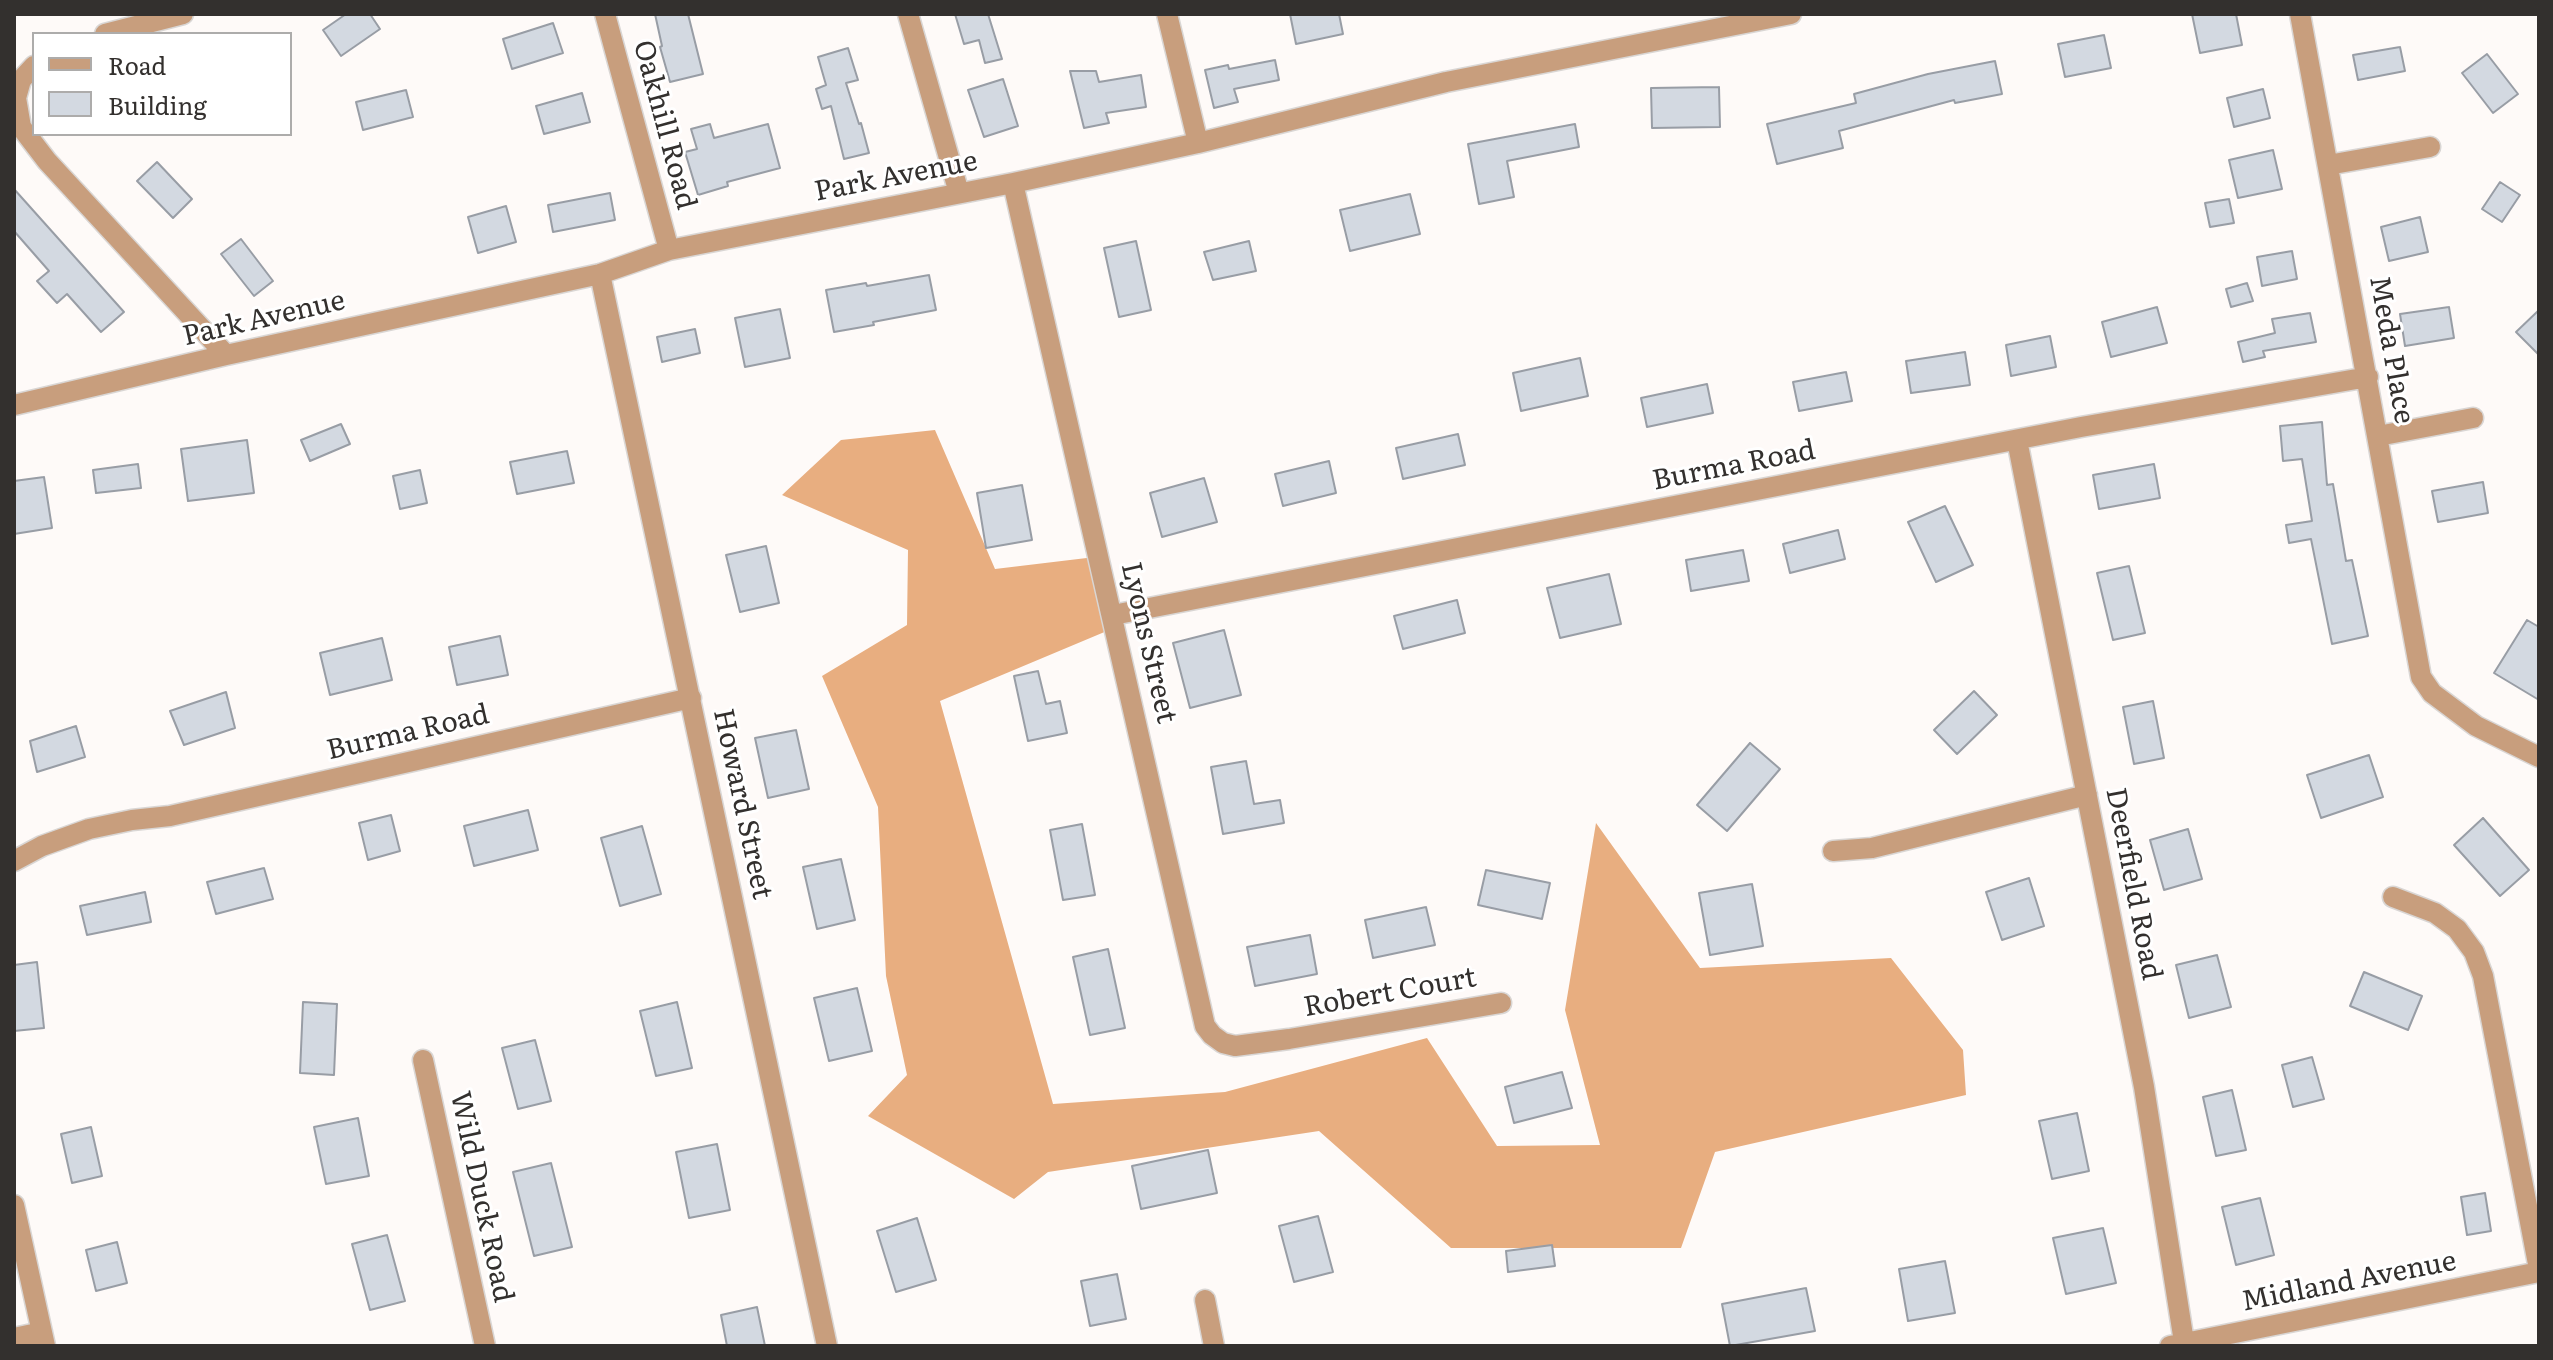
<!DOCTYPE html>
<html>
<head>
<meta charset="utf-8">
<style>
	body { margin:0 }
	#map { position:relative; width:2553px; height:1360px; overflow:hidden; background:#fefaf8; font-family:Literata,serif }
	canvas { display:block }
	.frame { position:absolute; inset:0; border:16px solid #33302e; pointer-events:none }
	.legend { position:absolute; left:32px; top:32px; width:260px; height:104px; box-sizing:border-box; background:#fff; border:2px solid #adacab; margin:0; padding:10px 14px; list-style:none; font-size:24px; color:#33302e }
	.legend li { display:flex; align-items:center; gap:16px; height:40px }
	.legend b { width:40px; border:2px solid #adacab }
</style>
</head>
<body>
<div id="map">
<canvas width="2553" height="1360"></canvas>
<div class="frame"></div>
<ul class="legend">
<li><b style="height:10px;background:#c89e7d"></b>Road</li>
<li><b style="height:22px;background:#d3d9e1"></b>Building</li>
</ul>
</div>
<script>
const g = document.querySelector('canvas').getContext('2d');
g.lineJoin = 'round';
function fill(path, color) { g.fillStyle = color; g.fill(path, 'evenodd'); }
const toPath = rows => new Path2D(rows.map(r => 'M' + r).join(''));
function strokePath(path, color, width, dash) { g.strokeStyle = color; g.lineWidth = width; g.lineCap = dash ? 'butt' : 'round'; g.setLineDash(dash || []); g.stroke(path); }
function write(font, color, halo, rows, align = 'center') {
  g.font = font + ' Literata,serif'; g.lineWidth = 6; g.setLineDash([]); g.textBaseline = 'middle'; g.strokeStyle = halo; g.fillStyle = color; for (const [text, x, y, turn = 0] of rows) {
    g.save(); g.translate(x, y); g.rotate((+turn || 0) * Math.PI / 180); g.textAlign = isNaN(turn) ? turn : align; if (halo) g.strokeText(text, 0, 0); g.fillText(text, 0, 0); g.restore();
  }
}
const forest = toPath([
	[935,430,995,569,1095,557,1114,628,940,701,1053,1104,1225,1092,1427,1038,1497,1146,1600,1145,1565,1010,1596,823,1700,968,1891,958,1963,1050,1966,1095,1715,1152,1681,1248,1451,1248,1319,1131,1048,1172,1014,1199,868,1116,907,1075,886,976,878,807,822,676,907,625,908,550,782,495,841,440]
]);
const building = toPath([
	[346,14,370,14,380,29,341,56,323,30,346,14],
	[655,14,688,14,703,74,670,82,660,47,662,46,655,14],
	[955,14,988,14,1002,59,985,63,979,40,964,44,955,14],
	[1290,14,1339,14,1343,34,1296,44,1290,14],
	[2192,14,2236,14,2242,45,2200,53,2192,14],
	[553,23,563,53,512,69,503,39,553,23],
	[2104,35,2111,68,2065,77,2058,44,2104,35],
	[2400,47,2405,71,2358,80,2353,55,2400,47],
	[848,48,858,80,846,83,859,124,861,123,869,153,844,159,831,106,822,109,816,89,826,85,818,57,848,48],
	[2487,54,2518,94,2493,113,2462,73,2487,54],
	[1275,60,1279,80,1234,89,1238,102,1214,108,1205,70,1228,65,1229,69,1275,60],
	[1995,61,2002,94,1955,103,1954,100,1839,131,1843,148,1777,164,1767,124,1856,103,1854,94,1928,74,1995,61],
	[1070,71,1096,71,1099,82,1141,75,1146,107,1106,113,1109,123,1084,128,1070,71],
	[1003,79,1018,126,984,137,968,90,1003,79],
	[1719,87,1720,127,1652,128,1651,88,1719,87],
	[2263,89,2270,118,2234,127,2227,98,2263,89],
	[406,90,413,117,363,130,356,102,406,90],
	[582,93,590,122,544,134,536,106,582,93],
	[710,124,714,138,768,124,780,168,727,182,728,186,698,195,685,152,697,149,691,129,710,124],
	[1575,124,1579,147,1507,161,1514,197,1479,204,1468,144,1575,124],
	[2273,150,2282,189,2238,198,2229,160,2273,150],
	[157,162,192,199,173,218,137,181,157,162],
	[2500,182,2520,195,2502,222,2482,209,2500,182],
	[14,189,124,312,101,332,67,294,57,303,37,281,49,271,14,231,14,189],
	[610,193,615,220,553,232,548,205,610,193],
	[1410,194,1420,234,1350,251,1340,210,1410,194],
	[2229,199,2234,223,2210,227,2205,203,2229,199],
	[506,206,516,242,478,253,468,217,506,206],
	[2420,217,2428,252,2389,261,2381,227,2420,217],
	[241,239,273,281,254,296,221,254,241,239],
	[1136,241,1151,310,1119,317,1104,248,1136,241],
	[1249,241,1256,271,1213,280,1204,252,1249,241],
	[2292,251,2297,279,2262,286,2257,257,2292,251],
	[929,275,936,310,873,322,874,325,834,332,826,290,866,283,867,286,929,275],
	[2247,283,2253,301,2231,307,2226,289,2247,283],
	[2157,307,2167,343,2111,357,2102,322,2157,307],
	[2449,307,2454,338,2405,346,2400,314,2449,307],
	[780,309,790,358,745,367,735,318,780,309],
	[2539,310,2539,355,2516,332,2539,310],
	[2310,313,2316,342,2263,351,2265,357,2243,362,2238,342,2275,333,2272,319,2310,313],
	[695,329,700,353,662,362,657,337,695,329],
	[2050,336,2056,367,2011,376,2006,345,2050,336],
	[1965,352,1970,385,1911,393,1906,361,1965,352],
	[1580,358,1588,396,1521,411,1513,373,1580,358],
	[1846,372,1852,401,1799,411,1793,382,1846,372],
	[1707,384,1713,413,1647,427,1641,398,1707,384],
	[2322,422,2327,485,2333,484,2346,561,2352,560,2368,636,2332,644,2311,539,2289,543,2286,525,2312,521,2302,459,2283,461,2280,426,2322,422],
	[341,424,350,444,310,461,301,440,341,424],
	[1458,434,1465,465,1403,479,1396,448,1458,434],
	[247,440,254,493,188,501,181,449,247,440],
	[567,451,574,483,517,494,510,462,567,451],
	[1329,461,1336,493,1283,506,1275,474,1329,461],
	[138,464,141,488,96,493,93,470,138,464],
	[2154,464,2160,498,2099,509,2093,475,2154,464],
	[420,470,427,503,400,509,393,476,420,470],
	[44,477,52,528,14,534,14,481,44,477],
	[1204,478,1217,522,1162,537,1150,493,1204,478],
	[2483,482,2488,513,2438,522,2432,491,2483,482],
	[1022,485,1032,540,986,548,977,493,1022,485],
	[1945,506,1973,565,1936,582,1908,522,1945,506],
	[1838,530,1845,559,1790,573,1783,544,1838,530],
	[766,546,779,603,740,612,726,555,766,546],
	[1743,550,1749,581,1691,591,1686,560,1743,550],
	[2129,566,2145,633,2113,640,2097,573,2129,566],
	[1609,574,1621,624,1560,638,1547,588,1609,574],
	[1457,600,1465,633,1403,649,1394,616,1457,600],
	[2527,620,2539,627,2539,700,2494,673,2527,620],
	[1224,630,1241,695,1190,708,1173,643,1224,630],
	[500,636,508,675,457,685,449,647,500,636],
	[382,638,392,680,330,695,320,653,382,638],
	[1038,671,1046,704,1060,701,1067,733,1028,741,1014,676,1038,671],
	[1974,691,1997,715,1957,754,1934,730,1974,691],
	[226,692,235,728,184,745,170,711,226,692],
	[2153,701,2164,758,2134,764,2123,707,2153,701],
	[76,726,85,757,37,772,30,741,76,726],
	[796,730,809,789,768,798,755,738,796,730],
	[1750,743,1780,769,1727,831,1697,805,1750,743],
	[2369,755,2383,797,2321,818,2307,775,2369,755],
	[1246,761,1254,804,1280,800,1284,823,1223,834,1211,767,1246,761],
	[528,810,538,850,474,866,464,826,528,810],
	[391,815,400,851,368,860,359,823,391,815],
	[2483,818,2529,870,2500,896,2454,845,2483,818],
	[1082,824,1095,895,1063,900,1050,830,1082,824],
	[642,826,661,894,620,906,601,838,642,826],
	[2188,829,2202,879,2164,890,2150,840,2188,829],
	[841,859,855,920,817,929,803,867,841,859],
	[264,868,273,899,216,914,207,882,264,868],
	[1486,870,1550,883,1542,919,1478,905,1486,870],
	[2029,878,2044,926,2002,940,1986,892,2029,878],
	[1752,884,1763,946,1710,955,1699,893,1752,884],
	[145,892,151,922,87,935,80,906,145,892],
	[1426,907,1435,945,1373,958,1365,920,1426,907],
	[1310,935,1317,974,1255,986,1247,947,1310,935],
	[1108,949,1125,1028,1090,1035,1073,957,1108,949],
	[2217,955,2231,1007,2189,1018,2176,965,2217,955],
	[37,962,44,1028,14,1031,14,965,37,962],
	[2364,972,2422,996,2408,1030,2350,1006,2364,972],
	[857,988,872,1051,829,1061,814,998,857,988],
	[303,1002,337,1004,334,1075,300,1073,303,1002],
	[677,1002,692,1068,656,1076,640,1011,677,1002],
	[535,1040,551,1101,518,1109,502,1048,535,1040],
	[2312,1057,2324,1099,2293,1107,2282,1065,2312,1057],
	[1562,1072,1572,1108,1514,1123,1505,1087,1562,1072],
	[2232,1090,2246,1150,2216,1156,2203,1097,2232,1090],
	[2077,1113,2089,1171,2052,1179,2039,1121,2077,1113],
	[358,1118,369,1176,326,1184,314,1127,358,1118],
	[91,1127,102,1176,72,1183,61,1134,91,1127],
	[717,1144,730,1210,689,1218,676,1152,717,1144],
	[1208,1150,1217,1193,1141,1209,1132,1166,1208,1150],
	[551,1163,572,1247,534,1256,513,1172,551,1163],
	[2485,1193,2491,1231,2467,1235,2461,1197,2485,1193],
	[2260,1198,2274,1255,2236,1265,2222,1207,2260,1198],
	[1318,1216,1333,1272,1294,1282,1279,1226,1318,1216],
	[917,1218,936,1280,896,1292,877,1231,917,1218],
	[2103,1228,2116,1283,2066,1294,2053,1238,2103,1228],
	[387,1235,405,1301,370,1310,352,1244,387,1235],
	[117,1242,127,1283,96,1291,86,1250,117,1242],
	[1552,1245,1555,1266,1508,1272,1506,1251,1552,1245],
	[1945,1261,1955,1313,1908,1321,1899,1269,1945,1261],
	[1117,1274,1126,1319,1090,1326,1081,1281,1117,1274],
	[1806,1288,1815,1331,1730,1346,1722,1304,1806,1288],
	[757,1307,765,1346,727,1346,721,1315,757,1307]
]);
const minor = toPath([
	[605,14,669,250],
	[908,14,959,193],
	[1167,14,1198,143],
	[2300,14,2421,677,2432,693,2476,726,2539,757],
	[105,34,183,14],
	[34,66,21,80,16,98,21,127,47,161,226,355],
	[2328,165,2430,147],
	[1013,183,1205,1026,1212,1035,1223,1043,1235,1046,1289,1039,1501,1003],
	[600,274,827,1346],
	[14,405,226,355,600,274,669,250,1013,183,1198,143,1446,82,1791,14],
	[2378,436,2473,418],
	[2017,440,2144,1087,2184,1342],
	[1113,615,2081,427,2368,377],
	[1833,851,1872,848,2087,795],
	[14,861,42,846,89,829,132,820,170,816,691,698],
	[2393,897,2435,913,2457,929,2474,952,2483,976,2539,1269],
	[423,1060,485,1346],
	[14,1205,45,1346],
	[1205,1300,1214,1346],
	[14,1338,42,1332],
	[2170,1346,2539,1272]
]);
const streetNames = [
	["Oakhill Road",664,125,75],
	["Park Avenue",896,177,-11],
	["Park Avenue",264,319,-13],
	["Meda Place",2391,350,80],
	["Burma Road",1734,466,-11],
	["Lyons Street",1148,643,77],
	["Burma Road",408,733,-13],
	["Howard Street",742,804,78],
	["Deerfield Road",2133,884,79],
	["Robert Court",1390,993,-10],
	["Wild Duck Road",481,1197,78],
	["Midland Avenue",2349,1282,-11]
];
fill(forest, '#e8ae80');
fill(building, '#d3d9e1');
strokePath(building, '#989da5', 2);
strokePath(minor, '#d9d6d4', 23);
strokePath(minor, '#c89e7d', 20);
write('28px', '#33302e', '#fff', streetNames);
</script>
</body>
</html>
